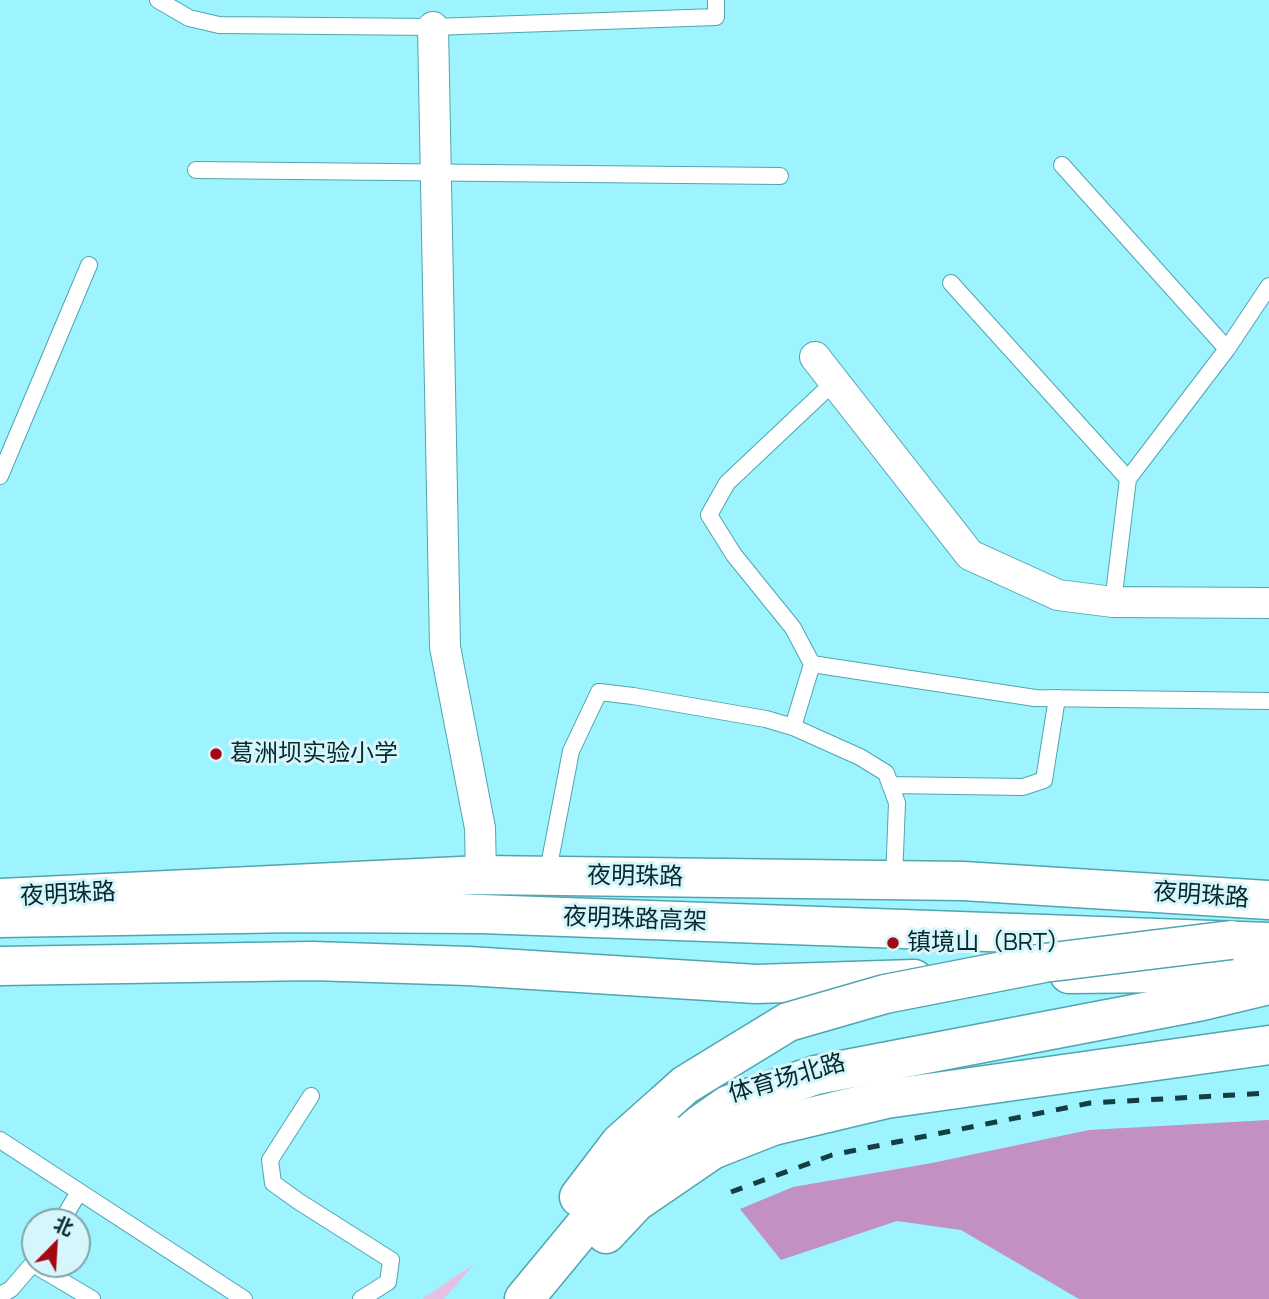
<!DOCTYPE html>
<html>
<head>
<meta charset="utf-8">
<style>
	body { margin:0 }
	#map { position:relative; width:1269px; height:1299px; overflow:hidden; background:#9df3fe; font-family:Manrope,"Noto Sans SC",sans-serif }
	canvas { display:block }
	.north { position:absolute; left:21px; top:1208px; width:70px; height:70px; box-sizing:border-box; background:#d7f6fb; border:2px solid #82a4a9; border-radius:50%; rotate:24deg; font-size:19px; font-weight:700; line-height:28px; text-align:center; color:#03292d }
	.north::after { content:''; display:block; margin:auto; width:24px; height:32px; background:#a30915; clip-path:polygon(50% 0,100% 100%,50% 72%,0 100%) }
</style>
</head>
<body>
<div id="map">
<canvas width="1269" height="1299"></canvas>
<div class="north">北</div>
</div>
<script>
const g = document.querySelector('canvas').getContext('2d');
g.lineJoin = 'round';
function fill(path, color) { g.fillStyle = color; g.fill(path, 'evenodd'); }
const toPath = rows => new Path2D(rows.map(r => 'M' + r).join(''));
function strokePath(path, color, width, dash) { g.strokeStyle = color; g.lineWidth = width; g.lineCap = dash ? 'butt' : 'round'; g.setLineDash(dash || []); g.stroke(path); }
function write(font, color, halo, rows, align = 'center') {
  g.font = font + ' Manrope,"Noto Sans SC",sans-serif'; g.lineWidth = 6; g.setLineDash([]); g.textBaseline = 'middle'; g.strokeStyle = halo; g.fillStyle = color; for (const [text, x, y, turn = 0] of rows) {
    g.save(); g.translate(x, y); g.rotate((+turn || 0) * Math.PI / 180); g.textAlign = isNaN(turn) ? turn : align; if (halo) g.strokeText(text, 0, 0); g.fillText(text, 0, 0); g.restore();
  }
}
const green = toPath([
	[474,1264,444,1299,422,1299]
]);
const forest = toPath([
	[1269,1120,1269,1299,1079,1299,961,1230,897,1221,781,1260,740,1209,793,1187,932,1163,1089,1130]
]);
const service = toPath([
	[158,0,189,18,219,25,433,27,716,17,716,0],
	[1062,165,1227,349],
	[196,170,780,176],
	[951,283,1128,479],
	[0,476,89,265],
	[1113,602,1128,479,1227,349,1269,286],
	[812,664,1035,698,1269,701],
	[793,727,860,757,886,773,897,803,894,880],
	[890,785,1023,787,1044,780,1057,698],
	[547,876,571,751,599,692,633,696,766,719,793,727,812,664,793,628,734,555,709,515,727,483,834,382],
	[311,1096,270,1160,273,1183,298,1201,391,1260,388,1282,361,1299],
	[0,1140,244,1299],
	[61,1222,79,1192],
	[33,1264,92,1299],
	[0,1295,11,1289,35,1261]
]);
const minor = toPath([
	[433,27,445,647,480,828,481,875],
	[815,357,970,555,1058,595,1113,602,1269,603]
]);
const secondary = toPath([
	[579,1197,620,1143,665,1103],
	[606,1234,636,1202,712,1150],
	[524,1299,624,1178,728,1105,816,1075,1202,1001,1269,985]
]);
const primary = toPath([
	[0,898,481,875,963,881,1269,900],
	[0,966,312,961,468,966,756,984,914,979],
	[1069,974,1269,972],
	[712,1150,773,1126,886,1099,1269,1045]
]);
const trunk = toPath([
	[0,918,299,913,481,914,1269,942]
]);
const rail = toPath([
	[731,1192,832,1155,1090,1103,1269,1093]
]);
const primaryBridge = toPath([
	[665,1103,685,1085,788,1022,885,994,1044,963,1231,940]
]);
const markers = [
	[216,754,7,"#a30915"],
	[893,943,7,"#a30915"]
];
const poiNames = [
	["葛洲坝实验小学",230,754],
	["镇境山（BRT）",907,943]
];
const streetNames = [
	["夜明珠路",635,877,1],
	["夜明珠路",68,895,-3],
	["夜明珠路",1201,896,4],
	["夜明珠路高架",635,920,2],
	["体育场北路",787,1079,-16]
];
fill(green, '#e5c0e4');
fill(forest, '#c390c3');
strokePath(service, '#50a5b0', 18);
strokePath(minor, '#50a5b0', 32);
strokePath(secondary, '#50a5b0', 41);
strokePath(primary, '#50a5b0', 41);
strokePath(trunk, '#50a5b0', 41);
strokePath(service, '#fff', 16);
strokePath(minor, '#fff', 30);
strokePath(secondary, '#fff', 38);
strokePath(primary, '#fff', 38);
strokePath(trunk, '#fff', 38);
strokePath(rail, '#133e42', 5, [12, 12]);
strokePath(primaryBridge, '#50a5b0', 41, []);
strokePath(primaryBridge, '#fff', 38);
for (const [x, y, r, color] of markers) { const dot = new Path2D(); dot.arc(x, y, r, 0, 2 * Math.PI); g.fillStyle = color; g.fill(dot); strokePath(dot, '#d7f6fb', 2.5); }
write('24px', '#03292d', '#d7f6fb', poiNames, 'left');
write('24px', '#03292d', '#d7f6fb', streetNames);
</script>
</body>
</html>
